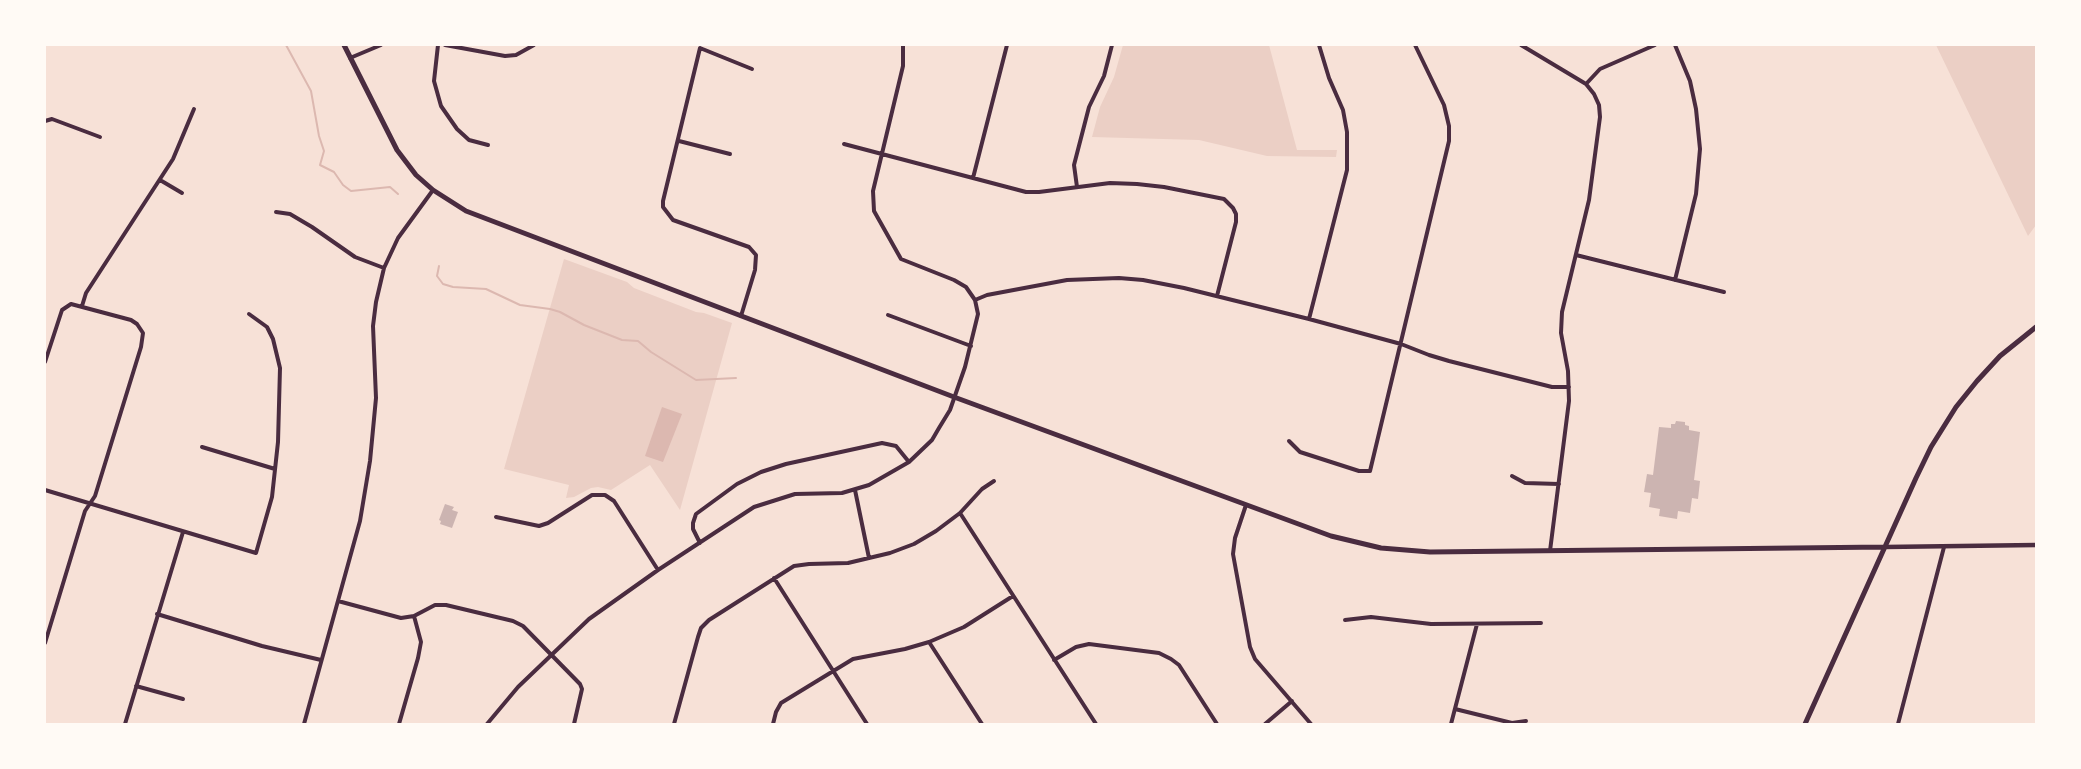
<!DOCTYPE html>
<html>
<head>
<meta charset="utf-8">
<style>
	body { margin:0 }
	#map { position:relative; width:2081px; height:769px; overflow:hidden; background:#f7e1d7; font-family:"Archivo Narrow",sans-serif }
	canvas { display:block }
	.frame { position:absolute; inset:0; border:46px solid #fffaf5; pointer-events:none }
</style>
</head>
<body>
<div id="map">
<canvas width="2081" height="769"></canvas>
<div class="frame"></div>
</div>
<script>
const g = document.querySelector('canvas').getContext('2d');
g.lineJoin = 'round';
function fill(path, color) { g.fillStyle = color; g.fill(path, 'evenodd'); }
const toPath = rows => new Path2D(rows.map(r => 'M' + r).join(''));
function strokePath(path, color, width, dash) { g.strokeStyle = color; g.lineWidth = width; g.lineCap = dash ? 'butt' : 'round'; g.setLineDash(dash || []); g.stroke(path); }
const green = toPath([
	[1123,45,1269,45,1297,150,1337,150,1336,157,1267,156,1199,140,1092,137,1100,107,1114,77],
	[1936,45,2036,45,2036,225,2028,236],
	[564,259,627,282,634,288,696,312,704,313,732,323,680,510,650,465,611,490,598,487,591,488,574,497,566,498,569,485,504,469]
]);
const water = toPath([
	[662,407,682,414,663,462,645,456]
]);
const stream = toPath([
	[286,45,311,91,319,136,324,151,320,165,334,172,343,185,351,191,390,187,398,194],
	[439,266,437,276,443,284,453,287,486,289,520,305,550,309,560,312,584,325,622,340,638,341,651,352,696,380,736,378]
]);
const building = toPath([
	[1676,421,1685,422,1685,425,1689,426,1689,430,1700,432,1694,480,1700,481,1698,499,1692,498,1690,513,1678,511,1677,519,1659,516,1660,509,1649,507,1651,493,1644,492,1647,474,1653,475,1659,427,1671,428,1671,424,1675,424],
	[445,504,454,507,452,510,458,512,452,528,440,524,441,521,439,520]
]);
const minor = toPath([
	[438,45,434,81,441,106,457,129,469,140,488,145],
	[445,45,505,56,516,55,534,45],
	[1521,45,1586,84,1594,94,1599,105,1600,117,1589,200,1562,312,1561,333,1568,371,1569,401,1550,551],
	[350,58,381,45],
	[1586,84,1600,69,1655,45],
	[45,121,52,119,100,137],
	[679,141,730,154],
	[844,144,1026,192,1039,192,1110,183,1137,184,1164,187,1224,199,1233,208,1236,214,1236,222,1217,296],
	[973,178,1007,45],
	[160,180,182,193],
	[1077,187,1074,165,1089,107,1104,76,1112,45],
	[276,212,290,214,312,227,355,257,384,268],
	[1576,255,1724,292],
	[1675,280,1696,194,1700,149,1696,109,1690,81,1675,45],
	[975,300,987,295,1067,280,1119,278,1143,280,1184,288,1309,319,1401,344,1429,355,1449,361,1552,387,1569,387],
	[82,306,86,293,173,159,194,109],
	[888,315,971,346],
	[741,316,755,270,756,255,749,247,673,220,663,207,663,201,700,48,752,69],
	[1309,319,1347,170,1347,132,1343,110,1329,78,1319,45],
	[45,362,62,310,71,304,131,320,137,324,143,333,141,347,95,496,85,511,45,643],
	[1289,441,1300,452,1359,471,1370,471,1449,141,1449,126,1444,105,1415,45],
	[202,447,275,469],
	[1512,476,1525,483,1559,484],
	[45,490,256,553,272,497,278,442,280,368,273,339,267,327,249,314],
	[855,490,869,558],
	[1246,505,1235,538,1233,554,1250,647,1255,659,1311,724],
	[960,513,1096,724],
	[496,517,539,526,548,523,592,495,605,495,614,501,658,570],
	[700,543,693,529,693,523,696,514,737,484,761,472,786,464,882,443,896,446,909,462],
	[774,578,867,724],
	[338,601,401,618,414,616,435,605,446,605,513,621,523,626,580,684,582,689,574,724],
	[157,614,262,646,321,660],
	[1345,620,1371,617,1431,624,1541,623],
	[929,642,982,724],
	[1054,660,1076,647,1089,644,1159,653,1171,659,1179,665,1217,724],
	[136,686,183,699],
	[1455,709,1512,723,1526,721],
	[125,724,183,532],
	[304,724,360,521,370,461,376,398,373,326,376,302,384,268,398,238,433,190],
	[399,724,418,658,421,642,414,616],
	[487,724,518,687,589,619,658,570,754,507,795,494,842,493,869,485,909,462,932,440,939,428,950,410,965,367,978,314,975,300,966,287,954,280,901,259,874,211,873,191,903,66,903,45],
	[674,724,698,637,701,628,709,620,794,566,809,564,848,563,890,553,914,544,936,531,960,513,982,489,994,481],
	[773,724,776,712,781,703,853,659,905,649,929,642,964,627,1013,596],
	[1265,724,1292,701],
	[1451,724,1477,624],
	[1898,724,1944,547]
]);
const tertiary = toPath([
	[1885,547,2036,545]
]);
const secondary = toPath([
	[344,45,397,150,416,175,433,190,466,211,954,397,1331,536,1381,548,1430,552,1885,547],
	[1805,724,1916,478,1931,447,1956,407,1977,381,2000,356,2036,327]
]);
fill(green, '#ebcfc5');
fill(water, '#dcb8b0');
strokePath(stream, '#dcb8b0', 2);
fill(building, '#ccb4b1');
strokePath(minor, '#4a2c40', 4);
strokePath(tertiary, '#4a2c40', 4.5);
strokePath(secondary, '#4a2c40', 5);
</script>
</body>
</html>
